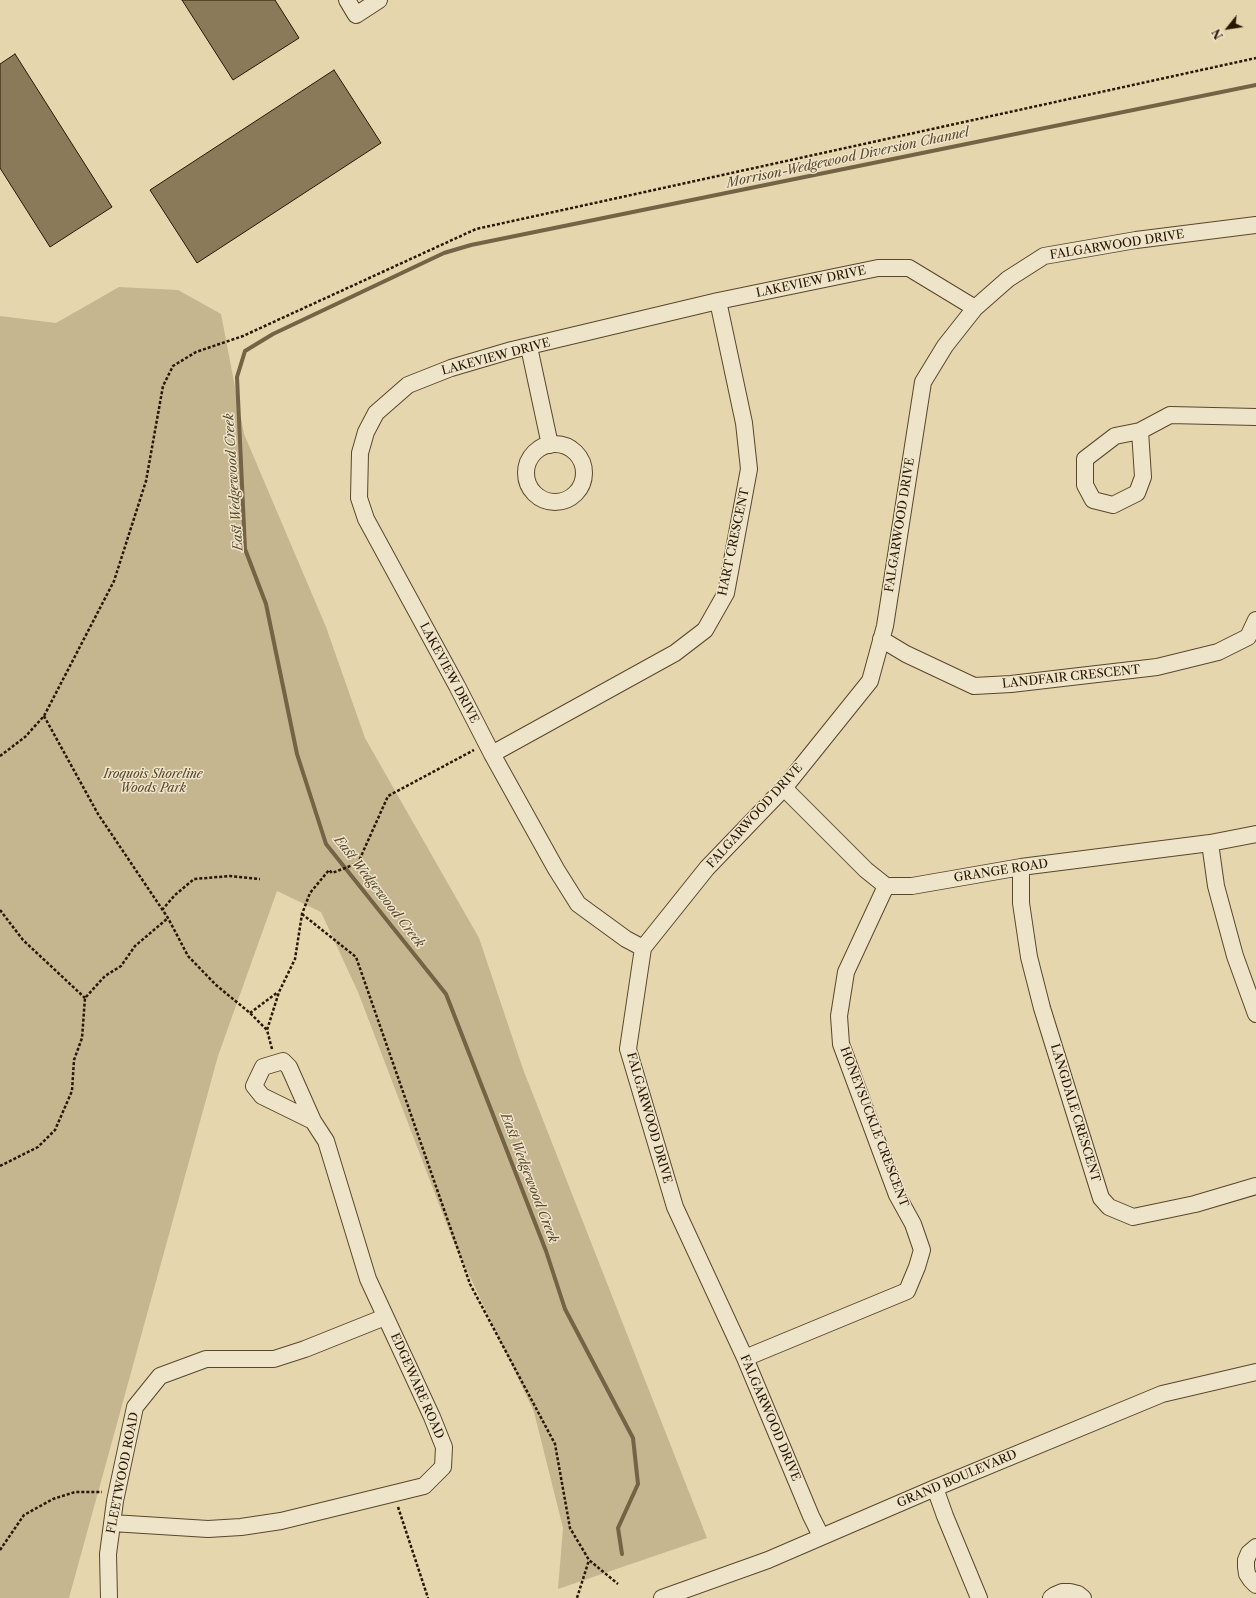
<!DOCTYPE html>
<html>
<head>
<meta charset="utf-8">
<style>
	body { margin:0 }
	#map { position:relative; width:1256px; height:1598px; overflow:hidden; background:#e5d6ad; font-family:"Libre Caslon Text",serif }
	canvas { display:block }
	.north { position:absolute; left:1208px; top:8px; width:40px; height:40px; -webkit-text-stroke:3px #eee4ca; paint-order:stroke; rotate:240deg; font-size:11px; font-weight:700; line-height:16px; text-align:center; color:#2a1700 }
	.north::after { content:''; display:block; margin:auto; width:14px; height:18px; background:#2a1700; clip-path:polygon(50% 0,100% 100%,50% 72%,0 100%) }
</style>
</head>
<body>
<div id="map">
<canvas width="1256" height="1598"></canvas>
<div class="north">N</div>
</div>
<script>
const g = document.querySelector('canvas').getContext('2d');
g.lineJoin = 'round';
function fill(path, color) { g.fillStyle = color; g.fill(path, 'evenodd'); }
const toPath = rows => new Path2D(rows.map(r => 'M' + r).join(''));
function strokePath(path, color, width, dash) { g.strokeStyle = color; g.lineWidth = width; g.lineCap = dash ? 'butt' : 'round'; g.setLineDash(dash || []); g.stroke(path); }
function write(font, color, halo, rows, align = 'center') {
  g.font = font + ' "Libre Caslon Text",serif'; g.lineWidth = 3; g.setLineDash([]); g.textBaseline = 'middle'; g.strokeStyle = halo; g.fillStyle = color; for (const [text, x, y, turn = 0] of rows) {
    g.save(); g.translate(x, y); g.rotate((+turn || 0) * Math.PI / 180); g.textAlign = isNaN(turn) ? turn : align; if (halo) g.strokeText(text, 0, 0); g.fillText(text, 0, 0); g.restore();
  }
}
const green = toPath([
	[119,287,178,290,221,314,244,434,326,627,365,738,479,938,523,1069,707,1538,558,1589,563,1528,534,1412,453,1241,358,992,321,912,277,891,218,1056,69,1598,0,1598,0,316,56,323]
]);
const stream = toPath([
	[622,1554,618,1528,638,1484,633,1438,565,1309,546,1251,446,994,326,844,297,754,266,604,245,549,237,377,245,351,273,334,444,253,471,245,1256,85]
]);
const building = toPath([
	[182,0,275,0,299,38,233,80,182,0],
	[15,54,112,207,50,247,0,168,0,64,15,54],
	[334,70,381,143,197,263,150,190,334,70]
]);
const path = toPath([
	[44,716,98,814,168,918,188,956,216,985,250,1013,267,1030],
	[0,756,25,737,44,716,114,581,146,481,163,386,173,366,196,352,243,336,476,229,1256,58],
	[0,910,23,940,85,998],
	[162,910,175,895,194,879,230,876,260,879],
	[302,914,356,957,470,1284,555,1444,570,1528,589,1560,618,1584],
	[250,1013,278,992],
	[272,1049,267,1030,279,992,295,959,302,914,310,893,329,870,332,873,358,863,388,796,474,750],
	[0,1166,38,1147,55,1130,72,1091,74,1060,82,1038,85,998,105,976,121,966,135,946,168,918],
	[398,1507,428,1598],
	[0,1550,24,1515,53,1499,75,1492,102,1492],
	[577,1598,589,1560]
]);
const minor = toPath([
	[347,0,356,15,379,0],
	[529,347,550,445],
	[1140,431,1143,477,1137,493,1113,505,1093,500,1085,485,1085,459,1115,436,1140,431,1170,415,1256,417],
	'526 473a29 29 0 1 1 58 0a29 29 0 1 1-58 0Z',
	[881,639,906,654,974,686,1011,684,1157,667,1218,652,1248,637,1256,620],
	[492,754,675,653,705,630,726,593,749,469,744,423,718,301],
	[784,788,866,870,886,886,912,886,1021,867,1210,843,1256,834],
	[1210,843,1216,886,1235,956,1256,1014],
	[1021,867,1021,903,1029,957,1042,1008,1101,1198,1109,1207,1133,1217,1195,1204,1256,1186],
	[643,948,626,939,578,904,556,869,492,754,457,686,366,519,359,498,360,453,366,432,376,413,408,385,451,368,512,350,718,301,878,268,909,268,975,308],
	[745,1358,907,1291,917,1267,922,1250,913,1224,897,1195,841,1044,839,1016,846,972,886,886],
	[935,1488,945,1516,979,1598],
	[112,1523,208,1529,241,1527,281,1521,424,1486,443,1467,444,1447,432,1417,368,1279,326,1141,313,1121,289,1067,283,1061,263,1067,254,1086,262,1096,313,1121],
	[821,1536,811,1516,745,1358,675,1207,628,1049,643,948,707,868,784,788,870,681,885,626,923,382,945,346,975,308,1008,279,1044,256,1136,240,1256,225],
	[1256,1547,1249,1553,1246,1560,1246,1567,1247,1574,1251,1580,1256,1585],
	[109,1598,108,1554,115,1501,135,1407,160,1376,206,1359,274,1359,305,1349,385,1317],
	[662,1598,768,1560,935,1488,1162,1394,1256,1372],
	[1051,1598,1055,1595,1062,1592,1070,1592,1078,1594,1083,1598]
]);
const streetNames = [
	["FALGARWOOD DRIVE",1117,245,-9],
	["LAKEVIEW DRIVE",811,282,-12],
	["LAKEVIEW DRIVE",496,357,-15],
	["FALGARWOOD DRIVE",900,525,-81],
	["HART CRESCENT",734,542,-78],
	["LAKEVIEW DRIVE",449,673,62],
	["LANDFAIR CRESCENT",1071,677,-6],
	["FALGARWOOD DRIVE",755,816,-48],
	["GRANGE ROAD",1001,871,-9],
	["LANGDALE CRESCENT",1075,1113,73],
	["FALGARWOOD DRIVE",649,1118,74],
	["HONEYSUCKLE CRESCENT",874,1127,69],
	["EDGEWARE ROAD",417,1386,66],
	["FALGARWOOD DRIVE",770,1418,67],
	["FLEETWOOD ROAD",123,1473,-79],
	["GRAND BOULEVARD",957,1479,-23]
];
const parkNames = [
	["Iroquois Shoreline",153,775],
	["Woods Park",153,789]
];
const waterNames = [
	["Morrison-Wedgewood Diversion Channel",848,158,-12],
	["East Wedgewood Creek",234,482,-94],
	["East Wedgewood Creek",379,892,52],
	["East Wedgewood Creek",529,1178,69]
];
fill(green, '#c5b690');
strokePath(stream, '#746344', 4);
fill(building, '#8b7a5a');
strokePath(building, '#2a1700', 1);
strokePath(minor, '#59472b', 18);
strokePath(path, '#2a1700', 2.5, [3, 2]);
strokePath(minor, '#eee4ca', 16);
write('12px', '#2a1700', '#eee4ca', streetNames);
write('italic 12px', '#58472b', '#eee4ca', parkNames);
write('italic 13px', '#5b492e', '#eee4ca', waterNames);
</script>
</body>
</html>
